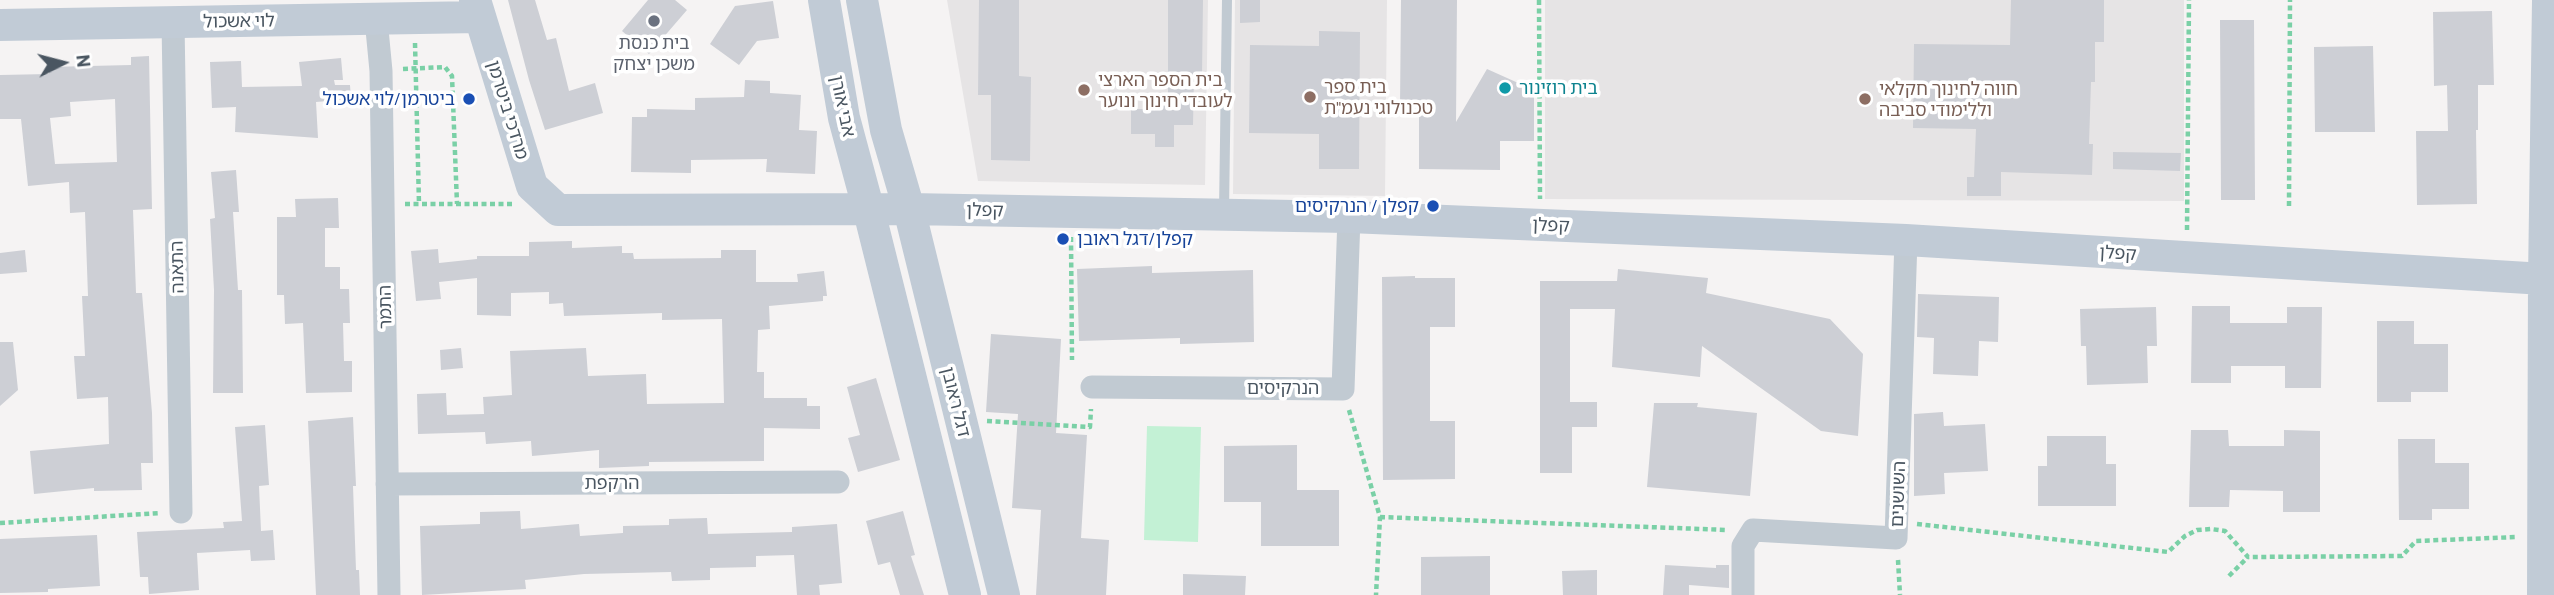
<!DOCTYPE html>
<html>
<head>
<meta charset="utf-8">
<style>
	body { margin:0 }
	#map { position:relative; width:2554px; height:595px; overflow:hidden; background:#f5f3f3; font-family:Barlow,sans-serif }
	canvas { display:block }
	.north { position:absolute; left:28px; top:28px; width:70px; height:70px; -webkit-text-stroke:5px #fff; paint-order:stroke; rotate:84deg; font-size:19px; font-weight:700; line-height:28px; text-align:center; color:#4a5661 }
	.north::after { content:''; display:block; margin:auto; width:24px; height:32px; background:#4a5661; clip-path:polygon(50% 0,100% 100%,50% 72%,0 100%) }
</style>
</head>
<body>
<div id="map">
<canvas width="2554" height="595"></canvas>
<div class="north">N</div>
</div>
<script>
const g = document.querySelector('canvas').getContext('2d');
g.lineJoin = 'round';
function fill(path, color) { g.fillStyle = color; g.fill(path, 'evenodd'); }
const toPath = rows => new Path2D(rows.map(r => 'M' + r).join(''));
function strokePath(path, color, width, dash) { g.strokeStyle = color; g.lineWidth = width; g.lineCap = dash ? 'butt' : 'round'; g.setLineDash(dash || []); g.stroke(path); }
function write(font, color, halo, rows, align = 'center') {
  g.font = font + ' Barlow,"Noto Sans Hebrew",sans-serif'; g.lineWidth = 7; g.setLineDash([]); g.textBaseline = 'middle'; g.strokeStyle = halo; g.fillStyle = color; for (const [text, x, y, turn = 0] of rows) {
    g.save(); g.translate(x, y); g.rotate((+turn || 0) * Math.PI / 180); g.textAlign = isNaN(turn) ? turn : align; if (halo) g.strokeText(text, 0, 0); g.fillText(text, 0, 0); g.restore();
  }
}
const education = toPath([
	[947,0,1208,0,1205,185,978,181],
	[1235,0,1387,0,1385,196,1233,194],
	[1545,0,2184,0,2184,201,1545,199]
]);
const green = toPath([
	[1147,426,1201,427,1198,542,1144,540]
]);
const building = toPath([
	[508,0,535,0,547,40,556,38,569,91,595,83,603,113,545,130,529,80],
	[648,0,675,0,687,10,649,54,622,31],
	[979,0,1019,0,1019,76,1031,77,1030,161,991,160,991,95,978,95],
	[1168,0,1203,0,1202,75,1194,75,1193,125,1174,125,1174,147,1155,147,1155,134,1131,134,1131,109,1155,109,1155,106,1168,106],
	[1240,0,1260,0,1260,22,1240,23],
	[1401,0,1457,0,1456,122,1487,69,1516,82,1534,82,1534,141,1500,141,1500,170,1419,169,1419,107,1400,106],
	[2011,0,2104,0,2104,42,2095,42,2095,82,2091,82,2089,144,2093,144,2092,175,2001,172,2001,196,1967,196,1967,177,1974,177,1976,129,1913,128,1914,44,2010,45],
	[773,1,779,38,757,41,739,65,710,44,735,6],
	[2492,11,2494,85,2478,85,2478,130,2476,130,2477,204,2417,205,2416,131,2448,131,2447,85,2434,86,2433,12],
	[2220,20,2254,20,2255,200,2221,200],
	[1319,31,1360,32,1359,169,1319,169,1319,134,1249,133,1250,45,1319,46],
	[2373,46,2375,132,2315,132,2314,47],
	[149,56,152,209,133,210,136,293,142,293,152,413,153,463,141,463,142,490,94,491,94,488,34,494,30,451,109,444,108,397,77,399,74,356,85,356,82,296,88,296,85,212,70,213,69,182,28,186,21,119,0,119,0,75,49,74,48,67,131,65,131,57],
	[115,99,117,162,55,164,50,118,71,116,70,102],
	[341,58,343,80,334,80,335,85,350,85,351,99,316,102,318,138,235,132,236,107,212,108,210,62,241,61,242,87,302,86,299,62],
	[745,80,770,81,770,93,801,95,799,130,817,131,815,174,766,172,767,159,691,160,691,173,631,172,632,117,647,117,647,109,695,110,695,98,744,97],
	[2113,152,2181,153,2180,171,2113,169],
	[236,170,239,212,233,212,238,290,242,290,243,393,213,393,214,290,210,219,215,218,211,172],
	[338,198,339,228,325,228,325,267,340,267,340,289,349,289,350,323,343,323,344,361,352,361,352,392,306,393,303,323,285,324,284,295,277,295,277,217,296,217,295,199],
	[572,241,572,248,622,246,622,253,633,253,634,259,721,258,721,250,756,250,756,282,798,282,797,274,824,271,827,296,823,296,823,301,769,306,770,329,758,330,757,372,764,372,764,398,807,398,807,406,820,406,820,429,764,428,764,461,649,462,649,466,599,468,599,450,532,456,531,441,486,444,485,432,418,434,417,394,446,393,447,415,484,414,483,397,512,395,510,351,586,348,588,376,646,374,647,404,724,403,722,319,662,320,662,313,564,316,563,303,549,304,549,292,511,293,511,316,477,315,477,278,439,282,441,299,416,301,411,251,438,249,439,263,477,259,477,256,529,256,529,242],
	[25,250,27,272,0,274,0,253],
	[1152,266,1152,273,1253,270,1254,342,1180,344,1180,338,1079,341,1077,269],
	[1618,269,1708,278,1706,293,1830,319,1863,354,1858,436,1821,431,1702,346,1700,377,1612,367,1615,309,1570,309,1570,402,1597,402,1597,427,1572,427,1572,473,1540,473,1540,281,1617,281],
	[1415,276,1415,278,1455,278,1455,327,1430,327,1430,421,1455,421,1455,479,1383,480,1382,277],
	[1918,294,1999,297,1998,342,1979,341,1978,376,1933,374,1934,338,1917,337],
	[2192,306,2230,306,2230,323,2287,323,2287,307,2322,307,2321,388,2285,388,2285,366,2231,366,2231,383,2191,383],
	[2156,307,2157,346,2147,346,2148,383,2087,385,2086,346,2081,346,2080,309],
	[2377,321,2414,321,2414,344,2448,344,2448,392,2411,392,2411,402,2377,402],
	[991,334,1061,339,1056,433,1087,435,1081,538,1109,540,1106,595,1036,595,1041,510,1012,508,1018,414,986,412],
	[0,342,13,342,18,390,0,406],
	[461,348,463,368,441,370,440,350],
	[876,378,900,460,858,472,848,438,860,435,847,387],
	[1654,403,1698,403,1697,407,1757,413,1750,496,1647,487],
	[1943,412,1944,426,1985,424,1988,471,1944,473,1945,494,1914,496,1914,414],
	[353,417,356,486,353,486,356,570,359,570,360,595,316,595,308,421],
	[265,425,269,485,259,486,261,531,273,530,275,560,251,561,250,550,197,553,199,590,149,594,148,577,140,577,137,532,224,528,223,522,242,521,235,427],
	[2191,430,2228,430,2229,446,2284,446,2284,430,2320,431,2320,512,2283,512,2283,491,2230,490,2229,507,2189,507],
	[2047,436,2106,436,2106,464,2116,464,2116,506,2038,506,2038,466,2047,466],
	[2398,439,2435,439,2435,463,2469,463,2469,509,2432,509,2432,520,2399,520],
	[1297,445,1297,490,1339,490,1339,546,1261,546,1261,502,1224,502,1224,446],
	[520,511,521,529,579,524,580,536,623,533,623,526,669,525,669,519,707,518,708,534,792,532,792,527,837,524,842,583,819,585,820,595,797,595,794,555,756,556,756,567,710,568,710,580,672,581,671,572,584,574,525,580,526,589,422,595,420,526,480,524,480,512],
	[903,511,915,555,911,556,924,595,900,595,890,562,878,565,866,521],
	[97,535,100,586,48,589,48,592,0,593,0,539],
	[1490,556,1490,595,1421,595,1421,557],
	[1665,565,1716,568,1716,565,1729,565,1729,588,1689,585,1689,595,1663,595],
	[1597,570,1597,595,1563,595,1562,571],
	[1183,574,1246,576,1245,595,1183,595]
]);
const path = toPath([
	[1539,0,1540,199],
	[415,43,419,204],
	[403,69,445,67,452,76,457,204],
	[405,204,512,204],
	[2289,206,2290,0],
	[2187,230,2189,0],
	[1071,237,1072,360],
	[1349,410,1380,517,1376,595],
	[987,421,1090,427,1091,409],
	[1380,517,1728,530],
	[0,523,160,513],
	[1917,524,2168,552,2185,536,2197,530,2211,529,2225,531,2248,557,2402,556,2416,541,2517,537],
	[1898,560,1900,595],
	[2229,576,2248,557]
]);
const lane = toPath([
	[1224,211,1227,0]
]);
const street = toPath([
	[376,19,381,71,389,595],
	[173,22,181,512],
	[1092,387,1343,389,1349,217],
	[387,484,838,482],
	[1743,595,1743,546,1753,530,1896,538,1906,240]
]);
const secondary = toPath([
	[475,0,532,186,558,210,909,209,1349,217,1906,240,2544,279,2554,270],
	[824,0,844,118,869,211,965,595],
	[862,0,886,130,909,209,1004,595],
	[0,25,479,17],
	[2543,595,2544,279,2548,0]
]);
const markers = [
	[654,21,7,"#6b7280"],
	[1505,88,7,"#0f9aa8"],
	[1084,90,7,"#8d6e63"],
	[1310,97,7,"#8d6e63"],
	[469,99,7,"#1a4fb4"],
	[1865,99,7,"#8d6e63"],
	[1433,206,7,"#1a4fb4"],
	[1063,239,7,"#1a4fb4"]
];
const streetNames = [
	["לוי אשכול",239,21,-1],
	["אבי אורן",843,106,78],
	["מרדכי ביטרמן",508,110,73],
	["קפלן",985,210,1],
	["קפלן",1551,225,2],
	["קפלן",2118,253,3],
	["התאנה",177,267,-91],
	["התמר",385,307,-91],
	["הנרקיסים",1283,388],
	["דגל ראובן",956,402,76],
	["הרקפת",612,483],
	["השושנים",1898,494,-88]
];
const worshipNames = [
	["בית כנסת",654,43],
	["משכן יצחק",654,64]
];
const educationNames = [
	["בית הספר הארצי",1098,80],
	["לעובדי חינוך ונוער",1098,101],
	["בית ספר",1324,87],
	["טכנולוגי נעמ\"ת",1324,108],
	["חווה לחינוך חקלאי",1879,89],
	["וללימודי סביבה",1879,110]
];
const cultureNames = [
	["בית רוזינור",1519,88]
];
const transitNames = [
	["ביטרמן/לוי אשכול",455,99],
	["קפלן / הנרקיסים",1419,206],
	["קפלן/דגל ראובן",1077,239,"left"]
];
fill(education, '#e6e4e5');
fill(green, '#c3f1d5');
fill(building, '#cdcfd5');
strokePath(path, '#7ad0a6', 4.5, [5, 3.5]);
strokePath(lane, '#c1cad2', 10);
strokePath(street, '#c1cad2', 23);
strokePath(secondary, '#c1cbd6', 32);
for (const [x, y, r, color] of markers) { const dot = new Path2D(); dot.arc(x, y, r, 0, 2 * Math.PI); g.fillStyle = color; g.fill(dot); strokePath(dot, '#fff', 2.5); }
write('18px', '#4a5661', '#fff', streetNames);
write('18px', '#5b616d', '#fff', worshipNames);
write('18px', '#785e54', '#fff', educationNames, 'left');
write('18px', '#0d838f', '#fff', cultureNames, 'left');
write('18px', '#164399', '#fff', transitNames, 'right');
</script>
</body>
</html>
